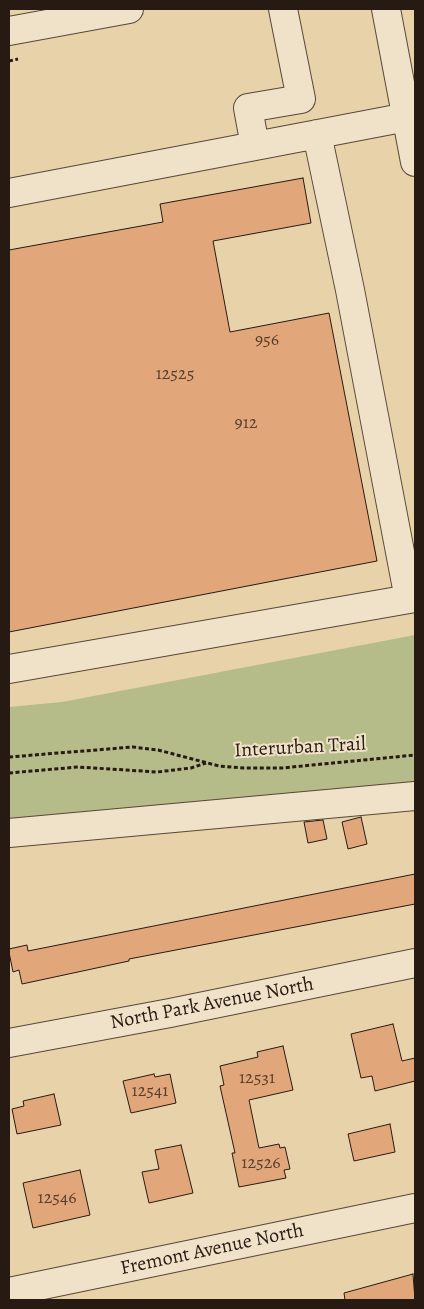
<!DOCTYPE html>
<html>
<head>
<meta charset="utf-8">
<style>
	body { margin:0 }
	#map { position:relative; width:424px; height:1309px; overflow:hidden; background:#e8d2aa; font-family:Alegreya,serif }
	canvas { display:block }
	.frame { position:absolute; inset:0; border:10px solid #271a13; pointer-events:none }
</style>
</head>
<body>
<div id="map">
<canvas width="424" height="1309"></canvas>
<div class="frame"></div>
</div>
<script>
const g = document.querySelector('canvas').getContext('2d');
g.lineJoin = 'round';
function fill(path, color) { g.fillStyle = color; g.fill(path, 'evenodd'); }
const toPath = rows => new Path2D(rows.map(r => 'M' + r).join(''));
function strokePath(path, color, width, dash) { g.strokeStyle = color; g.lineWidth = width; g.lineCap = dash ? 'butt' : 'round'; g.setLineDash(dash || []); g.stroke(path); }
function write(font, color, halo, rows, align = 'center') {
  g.font = font + ' Alegreya,serif'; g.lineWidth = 4; g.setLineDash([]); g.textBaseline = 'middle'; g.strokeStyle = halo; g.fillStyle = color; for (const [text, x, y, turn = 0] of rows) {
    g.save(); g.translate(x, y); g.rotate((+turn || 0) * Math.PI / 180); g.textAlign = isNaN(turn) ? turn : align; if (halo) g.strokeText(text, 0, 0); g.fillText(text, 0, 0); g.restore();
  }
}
const green = toPath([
	[415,635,415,798,9,833,9,707,62,702]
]);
const building = toPath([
	[303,178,311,223,213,241,230,332,329,313,377,561,9,632,9,250,163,222,160,204,303,178],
	[361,817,367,844,348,849,342,822,361,817],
	[323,820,327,839,308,843,304,822,323,820],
	[415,874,415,904,129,959,129,961,22,984,19,970,13,972,9,952,9,949,27,945,28,951,415,874],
	[393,1024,402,1061,415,1058,415,1081,375,1091,372,1076,361,1078,351,1034,393,1024],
	[283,1046,293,1090,249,1100,259,1148,279,1144,280,1148,285,1147,290,1169,284,1170,286,1178,239,1187,232,1153,235,1153,220,1086,224,1085,220,1066,258,1057,257,1052,283,1046],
	[154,1074,155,1077,170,1074,176,1103,131,1113,123,1081,154,1074],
	[54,1094,61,1125,17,1134,12,1109,24,1106,23,1101,54,1094],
	[390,1124,395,1152,354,1161,348,1134,390,1124],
	[181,1145,193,1193,149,1203,142,1172,159,1169,155,1150,181,1145],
	[80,1170,90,1215,33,1228,23,1183,80,1170],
	[413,1274,415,1300,345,1300,344,1293,413,1274]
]);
const path = toPath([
	[9,61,18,59],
	[9,757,133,747,158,750,219,766,244,768,282,768,415,755],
	[9,773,78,767,157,772,191,768,206,763]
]);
const minor = toPath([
	[386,9,415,162],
	[9,31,129,9],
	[317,134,350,290,409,599],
	[255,146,248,108,301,99,283,9],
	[9,193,407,117],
	[9,669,415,598],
	[9,833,415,796],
	[9,1043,170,1013,415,963],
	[9,1292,415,1208]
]);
const numberNames = [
	["956",267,341],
	["12525",175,375],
	["912",246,424],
	["12531",257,1079],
	["12541",150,1092],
	["12526",261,1164],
	["12546",57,1199]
];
const streetNames = [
	["Interurban Trail",300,748,-3],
	["North Park Avenue North",212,1004,-11],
	["Fremont Avenue North",212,1250,-12]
];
fill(green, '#b5bc89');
fill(building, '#e1a77a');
strokePath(building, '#271a13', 1);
strokePath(minor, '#574839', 30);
strokePath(path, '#271a13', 3, [4, 2.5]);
strokePath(minor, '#f0e2c8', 28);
write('18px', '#563d2d', null, numberNames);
write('20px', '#271a13', '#f0e2c8', streetNames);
</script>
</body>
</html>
